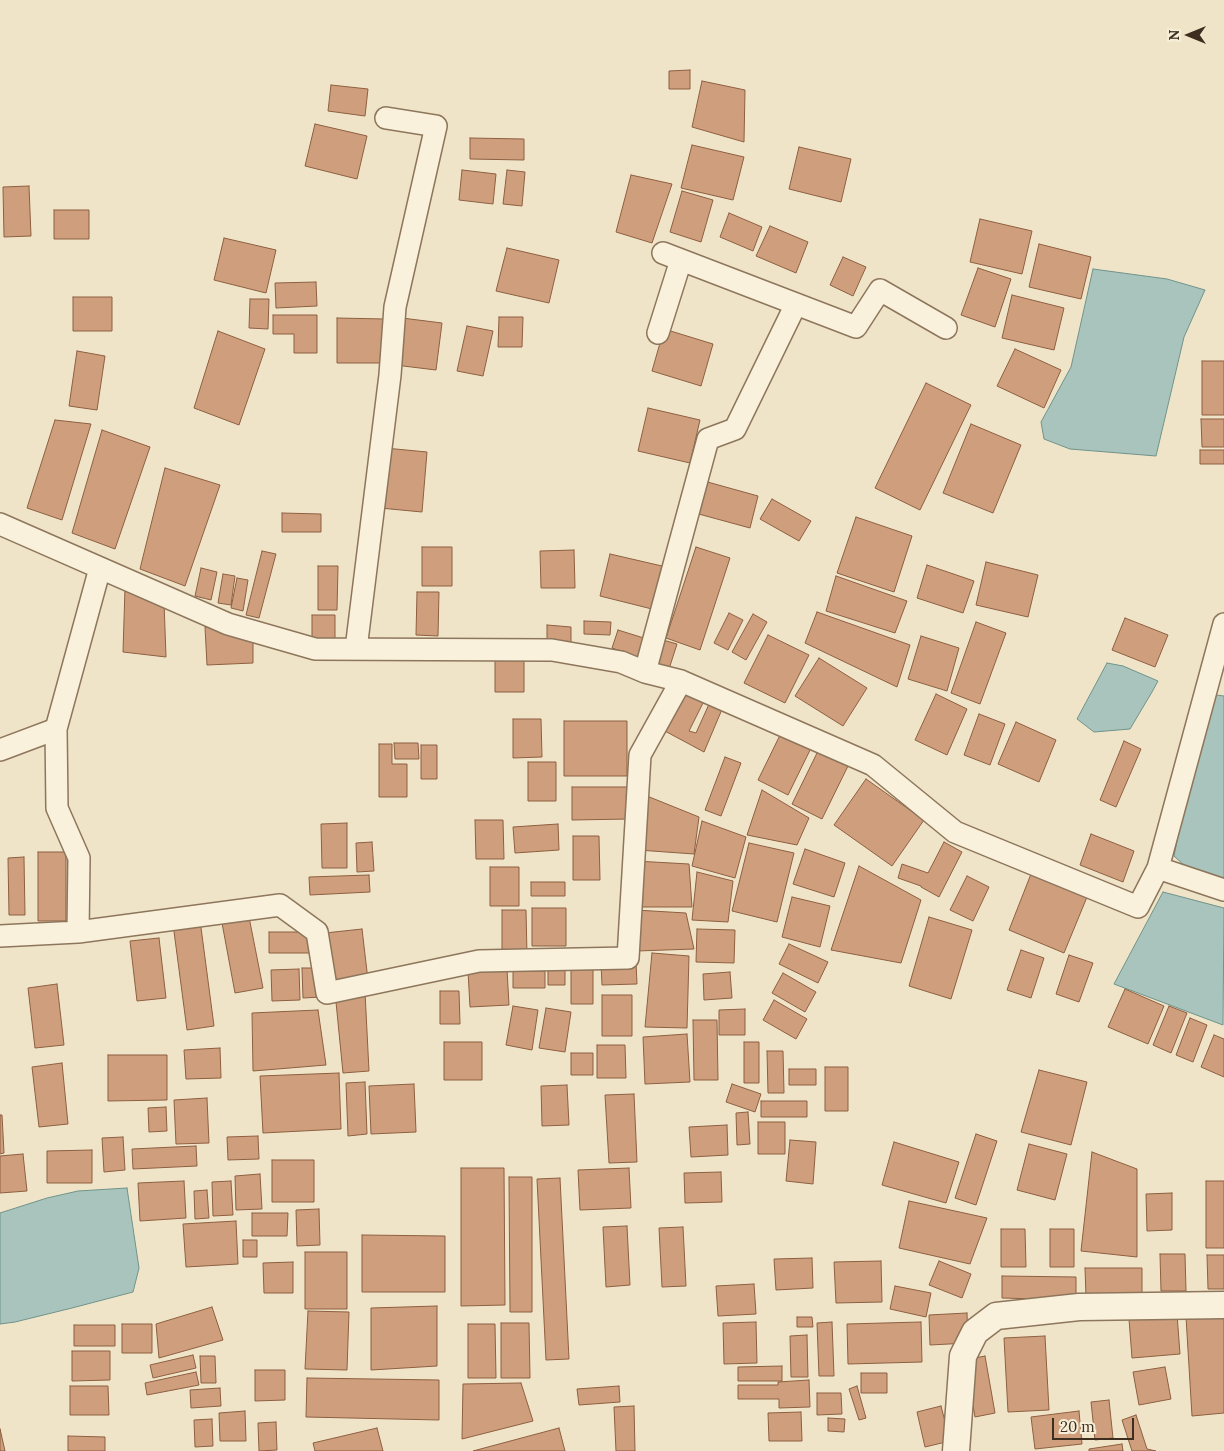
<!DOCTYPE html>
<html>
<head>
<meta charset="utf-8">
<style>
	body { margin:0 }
	#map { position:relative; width:1224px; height:1451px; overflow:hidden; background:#f0e4c8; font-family:Lora,serif }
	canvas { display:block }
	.north { position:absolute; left:1164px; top:10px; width:50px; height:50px; -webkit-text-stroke:4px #f7eed8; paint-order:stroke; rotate:270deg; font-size:14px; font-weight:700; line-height:20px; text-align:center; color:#3d2e20 }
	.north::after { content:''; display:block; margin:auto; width:18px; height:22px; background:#3d2e20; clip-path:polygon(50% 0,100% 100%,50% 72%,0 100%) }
	.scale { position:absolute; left:1052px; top:1418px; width:82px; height:22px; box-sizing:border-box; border:2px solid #3d2e20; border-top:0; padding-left:6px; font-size:15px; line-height:18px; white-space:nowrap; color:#3d2e20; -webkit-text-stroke:4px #f7eed8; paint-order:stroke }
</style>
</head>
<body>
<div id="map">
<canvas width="1224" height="1451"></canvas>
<div class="north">N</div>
<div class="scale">20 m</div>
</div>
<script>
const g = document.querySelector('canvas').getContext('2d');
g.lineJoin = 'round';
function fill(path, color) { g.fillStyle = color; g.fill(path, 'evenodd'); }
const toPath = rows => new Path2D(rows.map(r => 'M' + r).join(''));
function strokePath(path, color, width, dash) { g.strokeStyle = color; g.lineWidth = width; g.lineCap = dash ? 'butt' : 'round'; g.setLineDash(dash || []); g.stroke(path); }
const water = toPath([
	[1093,269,1167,279,1205,290,1184,337,1156,456,1070,449,1044,439,1041,422,1071,367,1093,269],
	[1107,663,1123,666,1158,681,1152,692,1130,729,1094,732,1077,719,1107,663],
	[1216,695,1224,696,1224,881,1186,867,1174,856,1178,835,1208,709,1216,695],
	[1163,892,1224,908,1223,1025,1114,984,1163,892],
	[127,1188,139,1268,133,1292,72,1308,15,1322,0,1324,0,1213,47,1198,78,1191,127,1188]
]);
const building = toPath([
	[690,70,690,89,669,89,669,71,690,70],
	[702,81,745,90,744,142,692,127,702,81],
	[331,85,368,89,365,116,328,111,331,85],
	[315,124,367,136,357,179,305,166,315,124],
	[470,138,524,139,524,160,470,159,470,138],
	[692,145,744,157,733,200,681,188,692,145],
	[799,147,851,159,841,202,789,189,799,147],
	[462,170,496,174,493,204,459,200,462,170],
	[507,170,525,172,522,206,503,204,507,170],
	[631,175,672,184,652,243,616,232,631,175],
	[29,186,31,236,4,237,3,187,29,186],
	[682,191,713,200,701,242,670,232,682,191],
	[54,210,89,210,89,239,54,239,54,210],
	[729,213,762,227,753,251,720,237,729,213],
	[980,219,1032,231,1022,274,970,262,980,219],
	[770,226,808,242,796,273,756,256,770,226],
	[224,238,276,250,266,293,214,280,224,238],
	[1039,244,1091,257,1081,299,1029,287,1039,244],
	[507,248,559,260,549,303,496,291,507,248],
	[843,257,866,267,853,296,830,285,843,257],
	[978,268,1011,279,995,327,961,315,978,268],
	[316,282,317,306,276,308,275,283,316,282],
	[1012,295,1064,308,1054,350,1002,338,1012,295],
	[73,297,112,297,112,331,73,331,73,297],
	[250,299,269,299,268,329,249,328,250,299],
	[273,315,317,315,317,353,294,353,294,334,273,334,273,315],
	[499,317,523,317,522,347,498,347,499,317],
	[337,318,385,319,385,363,337,363,337,318],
	[402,318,442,323,436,370,395,365,402,318],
	[467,326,493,331,483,376,457,371,467,326],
	[664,329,713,344,701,386,652,371,664,329],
	[218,331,265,349,239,425,194,408,218,331],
	[1015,349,1061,370,1044,408,997,386,1015,349],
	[77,351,105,356,97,410,69,406,77,351],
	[1202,361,1224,361,1224,415,1202,415,1202,361],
	[926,383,971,405,920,510,875,488,926,383],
	[648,408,700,420,690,463,638,451,648,408],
	[1201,419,1224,419,1224,447,1202,447,1201,419],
	[55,420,91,424,62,520,27,508,55,420],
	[971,424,1021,445,993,513,943,493,971,424],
	[102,430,150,447,115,549,72,533,102,430],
	[385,448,427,452,422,512,380,508,385,448],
	[1200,450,1224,450,1224,464,1200,464,1200,450],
	[165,468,220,485,185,586,140,569,165,468],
	[704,481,758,496,750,528,695,513,704,481],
	[772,499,811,521,799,541,760,519,772,499],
	[282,513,321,514,321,532,282,532,282,513],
	[856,517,912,536,894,592,837,573,856,517],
	[422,547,452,547,452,586,422,586,422,547],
	[696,547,730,558,700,650,666,638,696,547],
	[574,550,575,588,541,588,540,551,574,550],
	[262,551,276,554,259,618,246,615,262,551],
	[610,554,662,566,652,609,600,596,610,554],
	[986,562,1038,575,1028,617,976,605,986,562],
	[927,565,974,581,963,613,917,598,927,565],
	[318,566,338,566,337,610,318,610,318,566],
	[201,568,217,572,211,600,195,596,201,568],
	[223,574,235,576,231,605,218,603,223,574],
	[836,576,907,601,895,633,826,611,836,576],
	[237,578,248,580,243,611,231,608,237,578],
	[125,588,164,602,166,657,123,652,125,588],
	[417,592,439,592,438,636,416,635,417,592],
	[817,612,910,645,897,687,805,643,817,612],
	[729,613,743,620,728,650,714,643,729,613],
	[753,614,767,622,746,660,732,652,753,614],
	[312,615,335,615,335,639,312,639,312,615],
	[1125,618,1168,635,1155,667,1112,650,1125,618],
	[584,621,611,622,610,635,584,634,584,621],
	[976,622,1006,633,980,704,951,693,976,622],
	[253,623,253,663,207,665,205,627,253,623],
	[547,625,571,627,571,643,547,641,547,625],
	[618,630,647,639,640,658,612,648,618,630],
	[768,635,809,655,785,703,744,683,768,635],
	[921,636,959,648,947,691,908,679,921,636],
	[663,640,677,644,669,669,656,665,663,640],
	[495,653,524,653,524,692,495,692,495,653],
	[819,658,867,688,843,726,795,696,819,658],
	[683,691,704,701,689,731,696,733,710,702,723,707,704,752,663,730,683,691],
	[936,694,967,709,947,755,915,740,936,694],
	[979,714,1005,724,990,765,964,755,979,714],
	[513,719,541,719,542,757,513,758,513,719],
	[564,721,627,721,627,776,564,776,564,721],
	[1016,722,1056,740,1039,782,998,764,1016,722],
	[784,727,814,742,788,795,758,780,784,727],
	[1124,741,1141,749,1116,807,1100,800,1124,741],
	[394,743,418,743,419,759,395,759,394,743],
	[379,744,392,744,392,764,407,764,407,797,379,797,379,744],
	[421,745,437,745,437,779,421,779,421,745],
	[818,751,848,766,822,819,792,804,818,751],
	[725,757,741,763,721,816,705,810,725,757],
	[528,762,556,762,556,801,528,801,528,762],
	[866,779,924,820,892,866,834,825,866,779],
	[572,787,629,787,629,819,572,820,572,787],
	[762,790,809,818,797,845,747,835,762,790],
	[642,794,699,817,694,854,638,850,642,794],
	[475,820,503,820,504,859,476,859,475,820],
	[702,821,746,837,735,878,692,866,702,821],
	[347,823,347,868,322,868,321,824,347,823],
	[558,824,559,850,515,853,513,827,558,824],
	[1091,834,1134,851,1123,882,1080,865,1091,834],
	[573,836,599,836,600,880,573,880,573,836],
	[372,842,374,871,357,872,356,843,372,842],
	[944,842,962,852,939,897,921,887,921,886,898,878,902,864,928,873,944,842],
	[749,843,794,853,777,922,732,911,749,843],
	[805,849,845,863,834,897,793,884,805,849],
	[38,852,66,852,66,921,38,921,38,852],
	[24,857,25,915,9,915,8,858,24,857],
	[635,861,689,864,692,907,633,907,635,861],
	[859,866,921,900,901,963,831,950,859,866],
	[490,867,519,867,519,906,490,906,490,867],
	[697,872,733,881,728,922,692,920,697,872],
	[1031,874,1087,897,1064,953,1009,930,1031,874],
	[369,875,370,892,310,895,309,877,369,875],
	[967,876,989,887,973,921,950,910,967,876],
	[531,882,565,882,565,896,531,896,531,882],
	[792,897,830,906,820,947,782,937,792,897],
	[532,908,566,908,566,946,532,946,532,908],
	[502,910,526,910,527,955,502,955,502,910],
	[635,910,686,913,694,949,637,951,635,910],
	[249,917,263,988,235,993,222,923,249,917],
	[929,917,972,930,951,999,909,986,929,917],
	[200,920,214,1026,187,1030,173,924,200,920],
	[362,929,368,980,330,984,325,933,362,929],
	[697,929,735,930,734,963,696,962,697,929],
	[269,932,310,932,310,953,269,953,269,932],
	[159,938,166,998,137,1001,130,941,159,938],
	[789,944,828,962,818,983,779,964,789,944],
	[1021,950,1044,958,1031,998,1007,990,1021,950],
	[652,953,689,956,687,1028,645,1027,652,953],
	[1069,955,1093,963,1079,1002,1056,994,1069,955],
	[636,962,637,984,602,985,601,964,636,962],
	[548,966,565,966,565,985,548,985,548,966],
	[302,968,320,968,321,997,303,998,302,968],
	[299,969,300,1000,272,1001,271,970,299,969],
	[507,969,509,1005,470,1007,468,971,507,969],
	[571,969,593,969,593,1004,571,1004,571,969],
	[513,971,545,971,545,988,513,988,513,971],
	[730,972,732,998,704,1000,703,974,730,972],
	[783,973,816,992,805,1012,772,993,783,973],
	[57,984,64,1045,35,1048,28,988,57,984],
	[1125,989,1164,1006,1148,1044,1108,1027,1125,989],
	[440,991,459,991,460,1024,440,1024,440,991],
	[335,992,365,992,369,1071,343,1073,335,992],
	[602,995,632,995,632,1036,602,1036,602,995],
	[774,1000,807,1019,796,1039,763,1020,774,1000],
	[513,1006,538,1010,532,1050,506,1045,513,1006],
	[1169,1006,1187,1013,1171,1053,1153,1045,1169,1006],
	[546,1008,571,1012,565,1052,539,1048,546,1008],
	[745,1009,745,1035,719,1035,719,1010,745,1009],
	[318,1010,326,1065,253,1071,252,1013,318,1010],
	[1190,1018,1207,1025,1193,1062,1176,1055,1190,1018],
	[693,1020,717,1020,718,1080,694,1080,693,1020],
	[687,1034,690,1082,645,1084,643,1037,687,1034],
	[1214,1035,1224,1039,1224,1077,1201,1067,1214,1035],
	[444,1042,482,1042,482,1080,444,1080,444,1042],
	[744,1042,759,1042,759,1083,744,1083,744,1042],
	[597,1045,625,1045,626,1078,597,1078,597,1045],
	[220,1048,221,1078,186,1079,184,1050,220,1048],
	[767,1051,783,1051,784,1093,768,1093,767,1051],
	[571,1053,593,1053,593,1075,571,1075,571,1053],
	[108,1055,167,1055,167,1100,108,1101,108,1055],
	[62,1063,68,1124,39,1127,32,1067,62,1063],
	[825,1067,848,1067,848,1111,825,1111,825,1067],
	[789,1069,816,1069,816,1085,789,1085,789,1069],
	[1039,1070,1087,1082,1071,1145,1021,1132,1039,1070],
	[339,1073,341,1129,263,1133,260,1076,339,1073],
	[365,1082,367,1134,348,1136,346,1083,365,1082],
	[414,1084,416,1132,371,1134,369,1086,414,1084],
	[732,1084,761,1094,755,1112,726,1102,732,1084],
	[567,1085,569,1125,542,1126,541,1086,567,1085],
	[634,1094,637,1162,609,1163,605,1095,634,1094],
	[207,1098,209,1143,176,1144,174,1100,207,1098],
	[761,1101,807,1101,807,1117,761,1117,761,1101],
	[166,1107,167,1131,149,1132,148,1108,166,1107],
	[748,1112,750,1144,737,1145,736,1113,748,1112],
	[0,1115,2,1115,4,1153,0,1154,0,1115],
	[758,1122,785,1122,785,1154,758,1154,758,1122],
	[727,1125,728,1155,691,1157,689,1127,727,1125],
	[976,1134,997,1141,976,1205,955,1198,976,1134],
	[258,1136,259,1159,228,1160,227,1137,258,1136],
	[123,1137,125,1170,104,1172,102,1138,123,1137],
	[790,1140,816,1142,813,1184,786,1181,790,1140],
	[894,1142,959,1162,946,1203,882,1185,894,1142],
	[1029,1144,1067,1154,1055,1200,1017,1190,1029,1144],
	[196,1146,197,1166,133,1169,132,1149,196,1146],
	[92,1150,92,1183,47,1183,47,1151,92,1150],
	[1092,1152,1137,1169,1137,1257,1081,1251,1092,1152],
	[23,1154,27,1191,0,1193,0,1156,23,1154],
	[272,1160,314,1160,314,1202,272,1202,272,1160],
	[461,1168,504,1168,505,1305,461,1306,461,1168],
	[629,1168,631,1208,580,1210,578,1170,629,1168],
	[721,1172,722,1202,685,1203,684,1173,721,1172],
	[260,1174,262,1209,236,1210,235,1176,260,1174],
	[509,1177,532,1177,532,1312,510,1312,509,1177],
	[560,1178,569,1359,546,1360,537,1179,560,1178],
	[184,1181,186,1218,140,1221,138,1183,184,1181],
	[231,1181,233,1215,213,1216,212,1182,231,1181],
	[1206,1181,1224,1181,1224,1248,1206,1248,1206,1181],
	[207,1190,209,1218,195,1219,194,1191,207,1190],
	[1172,1193,1172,1230,1147,1231,1146,1194,1172,1193],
	[909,1201,987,1218,970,1264,899,1248,909,1201],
	[319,1209,320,1245,297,1246,296,1210,319,1209],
	[252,1213,288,1213,287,1236,252,1236,252,1213],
	[236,1221,238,1264,186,1267,183,1224,236,1221],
	[627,1226,630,1285,606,1287,603,1227,627,1226],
	[683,1227,686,1286,662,1287,659,1228,683,1227],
	[1001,1229,1025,1229,1026,1267,1001,1267,1001,1229],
	[1050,1229,1074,1229,1074,1267,1050,1267,1050,1229],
	[362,1235,445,1236,445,1292,362,1292,362,1235],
	[243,1240,257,1240,257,1257,243,1257,243,1240],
	[305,1252,347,1252,347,1309,305,1309,305,1252],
	[1160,1254,1185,1254,1186,1291,1161,1291,1160,1254],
	[1207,1255,1224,1255,1224,1289,1208,1289,1207,1255],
	[812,1258,813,1288,776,1290,774,1259,812,1258],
	[881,1261,882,1302,836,1303,834,1262,881,1261],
	[939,1261,971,1274,962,1298,929,1285,939,1261],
	[293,1262,293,1293,264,1293,263,1263,293,1262],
	[1085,1268,1142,1268,1142,1296,1086,1297,1085,1268],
	[1002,1276,1076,1277,1076,1300,1002,1298,1002,1276],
	[754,1284,756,1314,718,1316,716,1286,754,1284],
	[895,1286,931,1293,926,1317,890,1309,895,1286],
	[437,1306,437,1366,371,1370,371,1308,437,1306],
	[212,1307,223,1340,159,1358,156,1324,212,1307],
	[308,1311,349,1312,347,1370,305,1369,308,1311],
	[967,1313,968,1343,930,1345,929,1315,967,1313],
	[1224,1313,1224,1413,1192,1416,1186,1317,1224,1313],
	[1177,1314,1180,1354,1132,1358,1129,1319,1177,1314],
	[797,1317,812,1317,813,1327,797,1327,797,1317],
	[756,1322,757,1363,724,1364,723,1323,756,1322],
	[832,1322,834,1376,819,1376,817,1323,832,1322],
	[921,1322,922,1362,848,1364,847,1324,921,1322],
	[501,1323,529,1323,530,1378,501,1378,501,1323],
	[122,1324,152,1324,152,1353,122,1353,122,1324],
	[468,1324,495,1324,496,1378,468,1378,468,1324],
	[74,1325,115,1325,115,1346,74,1346,74,1325],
	[807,1335,808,1377,791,1377,790,1336,807,1335],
	[1045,1336,1049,1410,1008,1412,1004,1338,1045,1336],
	[72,1351,110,1351,110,1380,72,1381,72,1351],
	[193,1355,196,1368,153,1378,150,1365,193,1355],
	[200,1356,215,1356,216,1383,201,1383,200,1356],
	[985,1356,995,1413,975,1417,965,1360,985,1356],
	[782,1366,782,1381,738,1381,738,1367,782,1366],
	[1165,1367,1171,1399,1139,1405,1133,1372,1165,1367],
	[255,1370,285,1370,285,1400,255,1401,255,1370],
	[196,1372,199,1385,147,1395,145,1383,196,1372],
	[861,1373,887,1373,887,1393,861,1393,861,1373],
	[307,1378,439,1380,439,1420,306,1417,307,1378],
	[809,1380,810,1407,779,1408,779,1399,738,1399,738,1385,778,1385,778,1382,809,1380],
	[521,1383,533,1421,462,1439,463,1384,521,1383],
	[70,1386,108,1386,109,1415,70,1415,70,1386],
	[619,1386,620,1402,579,1405,577,1389,619,1386],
	[857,1386,866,1418,859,1420,849,1389,857,1386],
	[220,1388,221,1406,191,1408,190,1390,220,1388],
	[817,1393,841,1393,842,1414,817,1415,817,1393],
	[1109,1400,1113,1438,1095,1440,1091,1402,1109,1400],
	[634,1406,635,1451,616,1451,614,1407,634,1406],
	[941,1406,950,1441,925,1447,917,1412,941,1406],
	[245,1411,246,1441,220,1441,219,1413,245,1411],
	[1079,1411,1082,1444,1035,1449,1031,1417,1079,1411],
	[801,1412,802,1441,769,1441,768,1413,801,1412],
	[1136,1415,1147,1449,1156,1451,1132,1451,1122,1420,1136,1415],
	[828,1418,845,1419,844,1432,828,1431,828,1418],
	[212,1419,213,1446,195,1447,194,1420,212,1419],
	[276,1422,277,1450,259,1451,258,1423,276,1422],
	[377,1428,383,1451,315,1451,313,1443,377,1428],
	[559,1428,565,1451,473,1451,559,1428],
	[0,1429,5,1451,0,1451,0,1429],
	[68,1436,105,1437,105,1451,68,1451,68,1436],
	[1122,1444,1123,1451,1089,1451,1089,1449,1122,1444]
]);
const minor = toPath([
	[663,253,856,327,880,290,946,328],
	[658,333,681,260],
	[0,524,228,624,315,649,552,650,621,662,645,672,681,681,873,765,955,832,1138,907,1158,868,1224,890],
	[356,649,390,375,395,307,436,126,386,118],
	[645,672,708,439,735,429,796,304],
	[56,729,57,808,79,858,78,932],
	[0,750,56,729,100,568],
	[1158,868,1224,624],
	[0,936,78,932,280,905,317,932,327,993,479,961,628,958,640,755,681,681]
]);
const tertiary = toPath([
	[956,1451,963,1356,975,1332,996,1316,1079,1307,1224,1305]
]);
fill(water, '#a9c4bc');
strokePath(water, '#6f938a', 1);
fill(building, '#cf9f7d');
strokePath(building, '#8d5f41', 1);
strokePath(minor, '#8d765c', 24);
strokePath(tertiary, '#8d765c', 29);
strokePath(minor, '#faf1dc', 21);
strokePath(tertiary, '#faf1dc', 26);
</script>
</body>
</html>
